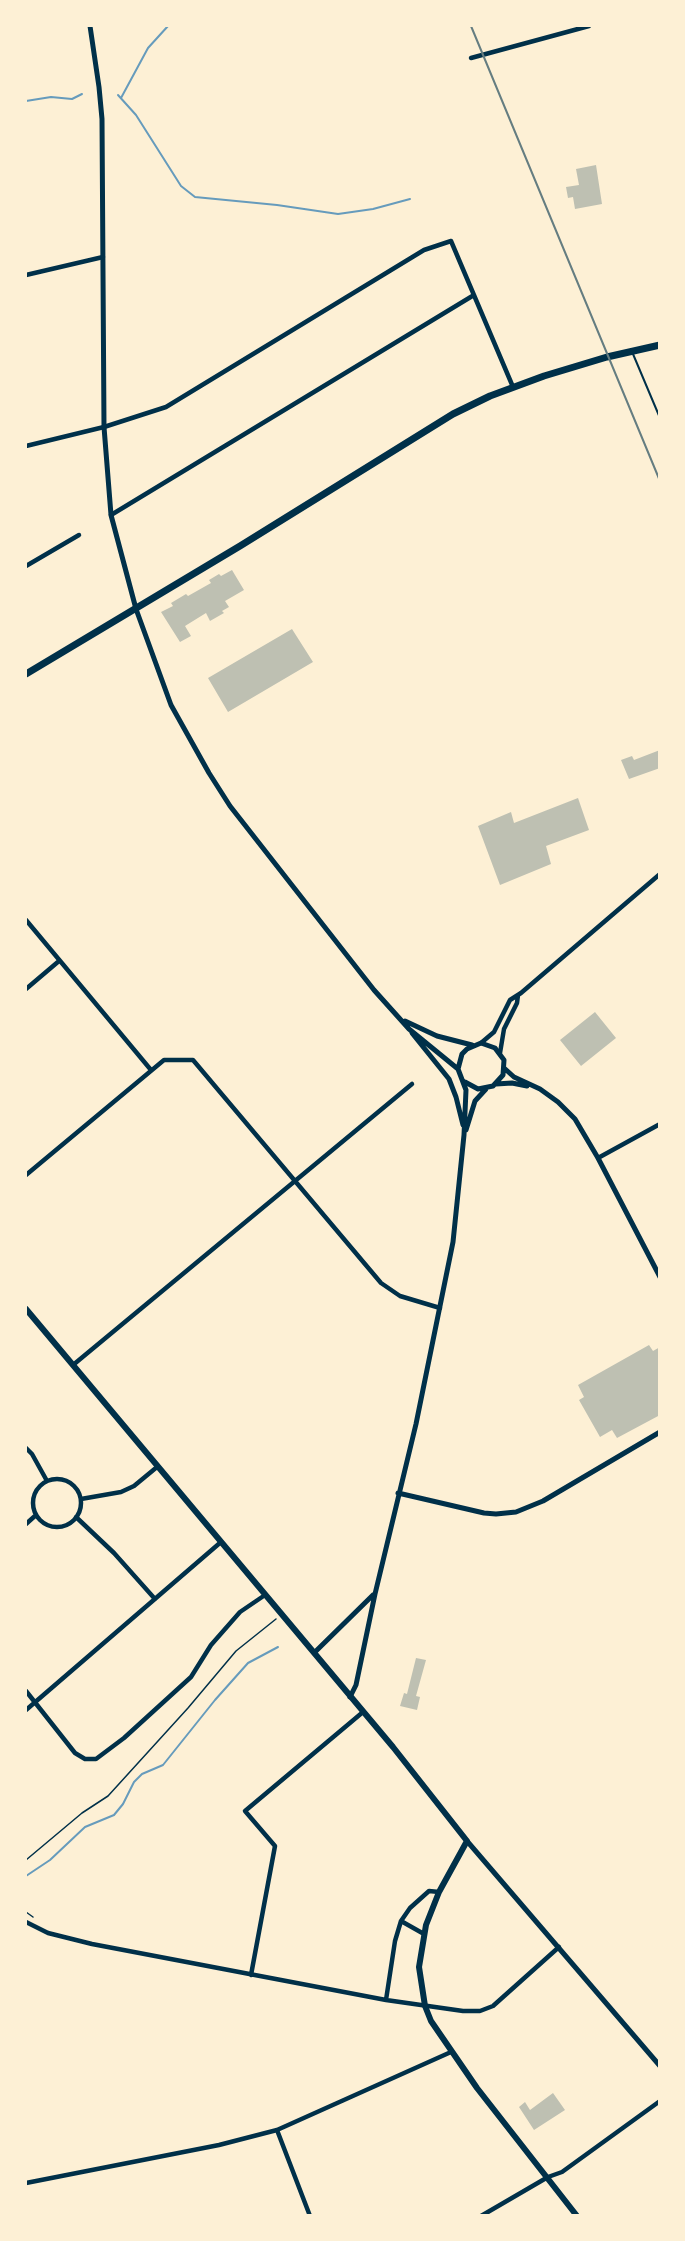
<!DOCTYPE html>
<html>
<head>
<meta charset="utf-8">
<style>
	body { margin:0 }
	#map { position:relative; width:685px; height:2241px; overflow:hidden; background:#fdf0d5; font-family:Signika,sans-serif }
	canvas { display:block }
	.frame { position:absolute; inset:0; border:27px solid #fdf0d5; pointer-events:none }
</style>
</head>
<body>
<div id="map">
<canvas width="685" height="2241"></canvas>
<div class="frame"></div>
</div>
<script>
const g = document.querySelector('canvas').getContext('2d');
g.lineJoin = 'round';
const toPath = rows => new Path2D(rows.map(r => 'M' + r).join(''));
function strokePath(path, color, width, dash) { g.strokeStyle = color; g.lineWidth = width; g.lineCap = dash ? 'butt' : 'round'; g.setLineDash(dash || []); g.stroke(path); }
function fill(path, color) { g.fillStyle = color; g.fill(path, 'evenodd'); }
const stream = toPath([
	[118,95,136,115,181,186,195,197,277,205,338,214,373,209,410,199],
	[121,98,148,48,168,26],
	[26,101,51,97,72,99,82,94],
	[26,1876,50,1860,85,1827,114,1815,123,1804,134,1782,142,1774,163,1765,215,1700,248,1663,278,1647]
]);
const building = toPath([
	[596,165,602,204,575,209,573,197,568,198,566,187,579,185,576,169],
	[232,570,244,590,225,601,229,607,222,611,224,613,210,621,206,613,185,626,191,636,180,642,161,612,173,606,171,603,186,594,188,596,211,583,209,580,219,574,221,576],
	[292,629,313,662,228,712,208,678],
	[660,750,660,768,629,779,621,760,632,756,634,760],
	[578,798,589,830,546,846,551,864,500,885,478,826,511,812,514,823],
	[595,1012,616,1038,581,1066,560,1040],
	[649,1345,653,1351,660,1347,660,1415,617,1438,612,1430,600,1437,579,1400,584,1397,578,1385],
	[416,1658,426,1660,416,1696,420,1697,417,1710,400,1706,404,1693,407,1694],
	[553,2093,565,2110,534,2130,519,2107,525,2102,530,2110]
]);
const path = toPath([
	[26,1860,82,1813,108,1796,188,1708,236,1651,276,1619],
	[26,1912,33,1917]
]);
const service = toPath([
	[633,354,660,418]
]);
const minor = toPath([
	[471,58,589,26],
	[26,275,103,257],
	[26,446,104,427,166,407,424,250,451,241,513,387],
	[111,515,474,295],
	[26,566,79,535],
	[26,920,151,1070],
	[26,989,59,961],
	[481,1043,494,1032,510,1000,521,993,660,874],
	[500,1053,504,1029,517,1003,518,995],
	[598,1158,660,1124],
	[26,1175,164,1060,193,1060,381,1283,400,1296,440,1308],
	[73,1365,412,1084],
	[26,1448,32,1454,47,1481],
	'33 1503a24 24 0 1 1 48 0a24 24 0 1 1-48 0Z',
	[81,1499,121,1492,134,1486,157,1467],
	[76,1517,114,1553,155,1599],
	[26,1524,36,1515],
	[26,1691,75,1753,85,1759,96,1759,124,1738,191,1677,211,1645,240,1612,265,1595],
	[26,1710,221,1542],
	[401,1921,424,1934],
	[26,1922,48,1933,92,1944,386,2000,463,2011,480,2011,493,2006,559,1947],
	[251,1975,275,1846,245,1811,363,1712],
	[386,2000,395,1941,401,1921,410,1908,429,1891,439,1892],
	[277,2130,310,2216],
	[26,2183,219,2145,277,2130,451,2052],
	[481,2216,548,2177,562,2172,660,2101]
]);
const tertiary = toPath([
	[90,26,99,87,102,119,104,427,111,515,136,609,171,705,209,773,230,806,374,990,409,1029,458,1069,466,1090,464,1135,453,1242,416,1424,375,1594,356,1685,350,1697],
	[405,1021,437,1036,472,1045],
	[412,1033,449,1079,456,1097,463,1125],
	[504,1068,514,1077,540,1089,558,1102,575,1119,598,1158,660,1277],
	[458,1069,462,1054,467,1049,481,1043,495,1048,504,1060,503,1075,493,1086,478,1089,465,1082],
	[496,1084,512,1083,527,1086],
	[466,1130,475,1101,486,1089],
	[398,1493,484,1513,496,1514,516,1512,543,1501,660,1432],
	[315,1652,373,1595],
	[467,1841,660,2066]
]);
const secondary = toPath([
	[26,1309,393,1747,467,1841,439,1892,426,1925,419,1967,425,2006,431,2021,477,2088,577,2216]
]);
const primary = toPath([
	[26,674,240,546,453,414,490,396,544,376,607,357,660,345]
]);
const rail = toPath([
	[471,26,660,481]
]);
strokePath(stream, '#669bbc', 2);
fill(building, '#bec0b2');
strokePath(path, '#003049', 1.5);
strokePath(service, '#003049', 2);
strokePath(minor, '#003049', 4.5);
strokePath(tertiary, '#003049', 5);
strokePath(secondary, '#003049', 6);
strokePath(primary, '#003049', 7);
strokePath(rail, '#657d81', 2);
</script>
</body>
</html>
